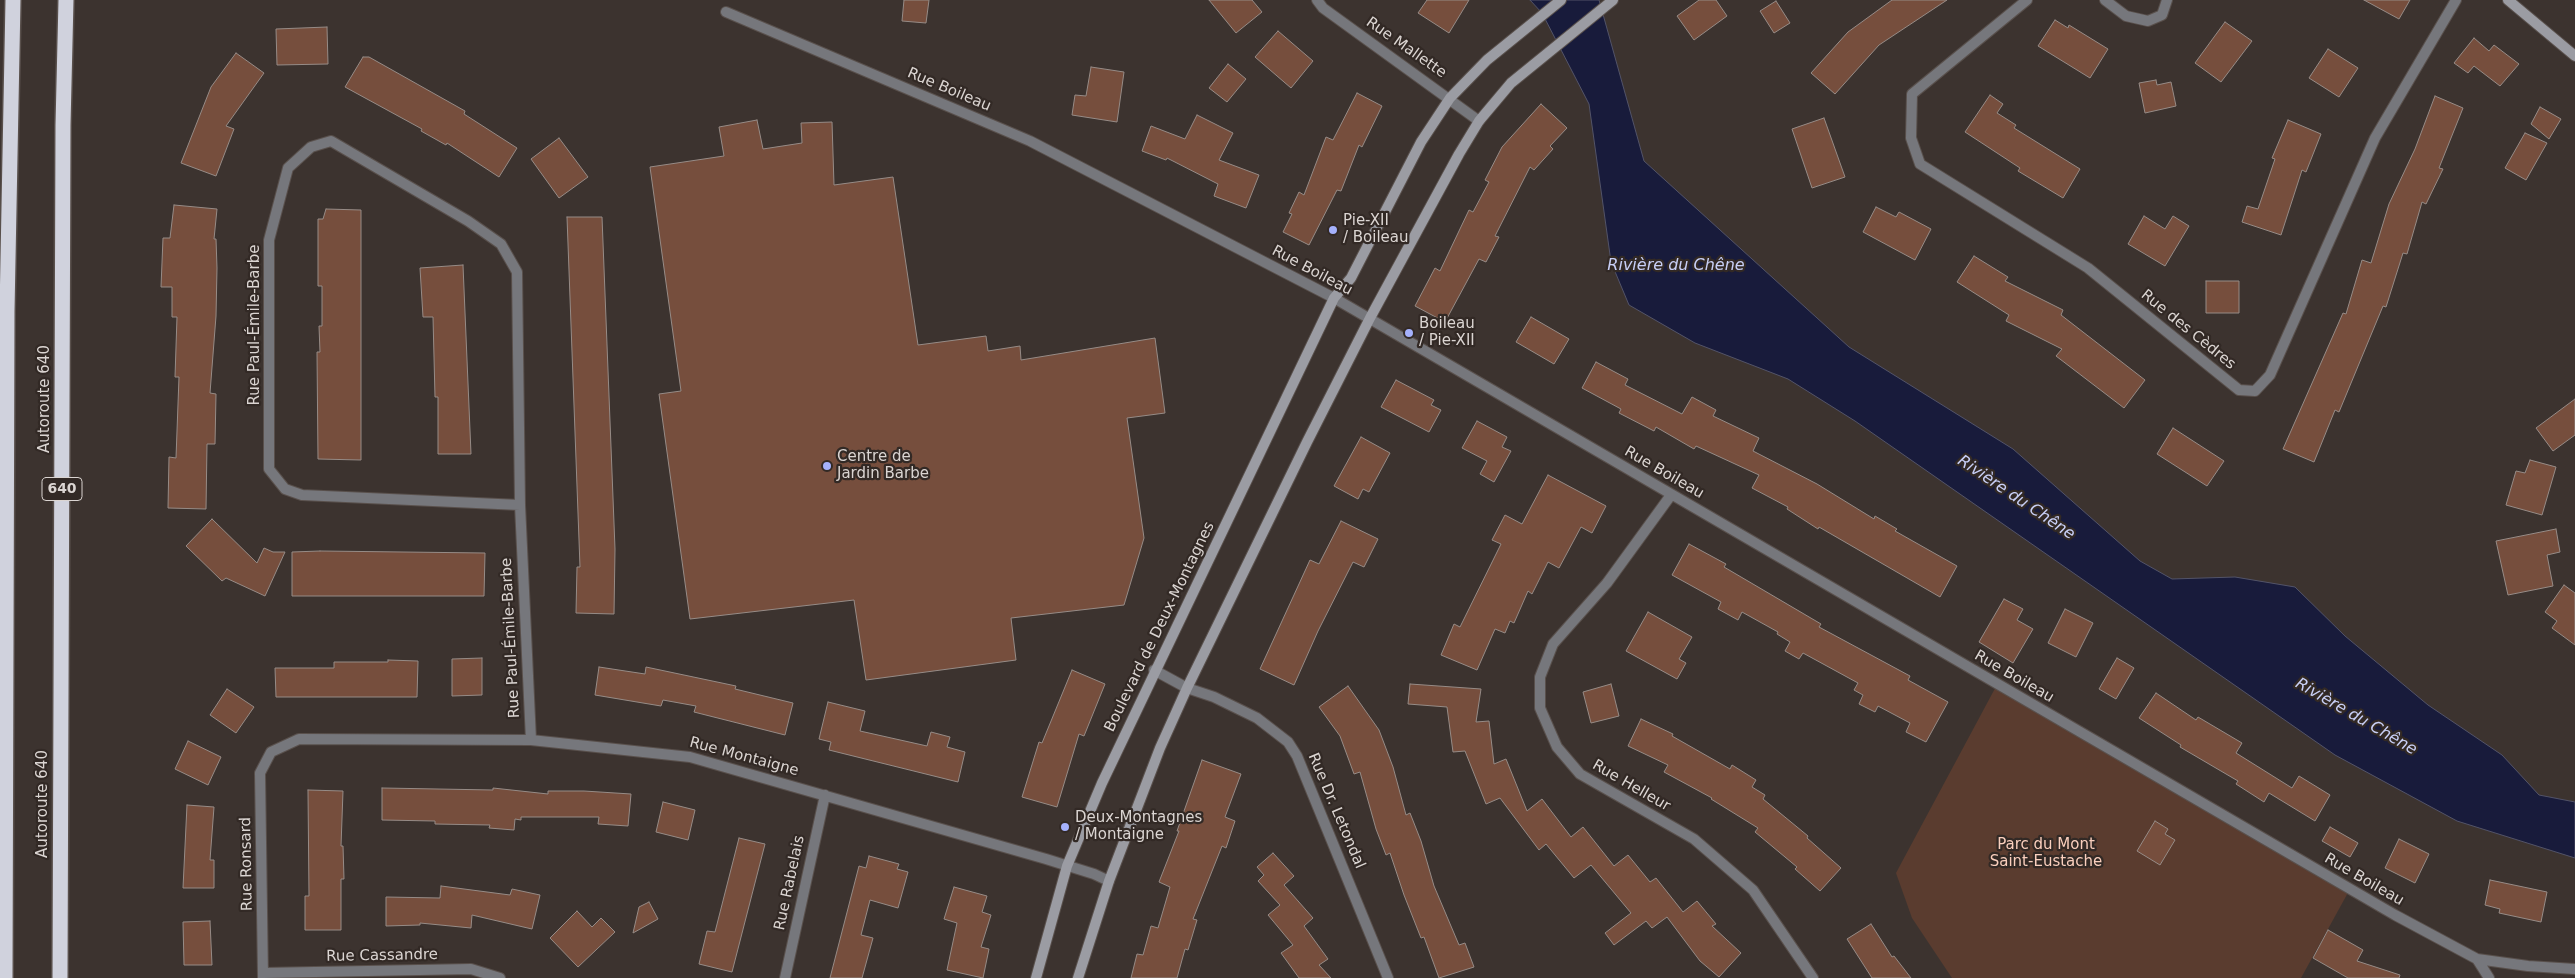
<!DOCTYPE html>
<html>
<head>
<meta charset="utf-8">
<style>
	body { margin:0 }
	canvas { display:block; background:#3c332f }
</style>
</head>
<body>
<canvas width="2575" height="978"></canvas>
<script>
const g = document.querySelector('canvas').getContext('2d');
g.lineJoin = 'round';
function fill(path, color) { g.fillStyle = color; g.fill(path, 'evenodd'); }
const toPath = rows => new Path2D(rows.map(r => 'M' + r).join(''));
function strokePath(path, color, width, dash) { g.strokeStyle = color; g.lineWidth = width; g.lineCap = dash ? 'butt' : 'round'; g.setLineDash(dash || []); g.stroke(path); }
function write(font, color, halo, rows, align = 'center') {
  g.font = font + ' "DejaVu Sans",sans-serif'; g.lineWidth = 4.5; g.setLineDash([]); g.textBaseline = 'middle'; g.strokeStyle = halo; g.fillStyle = color; for (const [text, x, y, turn = 0] of rows) {
    g.save(); g.translate(x, y); g.rotate((+turn || 0) * Math.PI / 180); g.textAlign = isNaN(turn) ? turn : align; if (halo) g.strokeText(text, 0, 0); g.fillText(text, 0, 0); g.restore();
  }
}
const green = toPath([
	[1999,681,2350,889,2301,978,1952,978,1912,918,1896,873]
]);
const water = toPath([
	[1530,0,1599,0,1644,161,1849,347,2013,449,2140,561,2172,579,2235,577,2295,587,2345,636,2428,705,2502,755,2539,795,2575,802,2575,858,2457,821,2335,755,1855,421,1788,379,1695,343,1629,305,1611,262,1589,104,1542,13,1530,0]
]);
const building = toPath([
	[904,0,929,0,926,23,902,21,904,0],
	[1209,0,1252,0,1262,12,1236,33,1209,0],
	[1427,0,1469,0,1449,33,1418,13,1427,0],
	[1699,0,1716,0,1727,16,1694,40,1677,16,1699,0],
	[1892,0,1947,0,1879,45,1835,94,1811,73,1848,32,1892,0],
	[2364,0,2410,0,2399,19,2364,0],
	[1776,1,1790,23,1774,33,1760,11,1776,1],
	[2055,20,2068,28,2069,25,2108,49,2090,78,2038,46,2055,20],
	[2225,22,2252,41,2221,82,2195,63,2225,22],
	[327,27,328,64,277,65,276,29,327,27],
	[1278,31,1313,61,1291,88,1255,57,1278,31],
	[2474,38,2489,51,2494,45,2519,64,2500,86,2474,66,2468,73,2454,63,2474,38],
	[2328,49,2358,68,2339,97,2309,78,2328,49],
	[236,53,264,73,226,126,234,129,216,176,181,163,211,87,236,53],
	[363,57,369,57,465,111,464,114,517,148,499,177,447,143,446,145,421,131,422,129,345,87,363,57],
	[1228,64,1246,79,1227,102,1209,88,1228,64],
	[1091,67,1124,72,1117,122,1072,115,1075,95,1086,96,1091,67],
	[2156,80,2157,85,2171,82,2176,106,2145,113,2139,83,2156,80],
	[1357,93,1382,106,1362,147,1359,145,1341,191,1337,190,1309,245,1283,232,1292,214,1289,213,1299,192,1304,195,1326,137,1333,140,1357,93],
	[1990,95,2003,104,1997,113,2016,125,2014,128,2080,169,2063,198,2018,171,2020,168,1965,132,1990,95],
	[2435,96,2463,108,2439,168,2443,169,2426,204,2422,202,2407,254,2403,253,2386,307,2383,306,2339,412,2335,410,2314,462,2283,449,2343,313,2346,314,2362,260,2371,263,2389,204,2415,149,2435,96],
	[1541,104,1567,128,1550,146,1553,149,1534,170,1530,167,1495,236,1499,237,1486,262,1479,259,1445,322,1415,306,1435,268,1440,271,1469,210,1473,212,1489,182,1485,180,1502,147,1541,104],
	[2540,107,2561,119,2549,139,2531,124,2540,107],
	[1197,115,1233,133,1219,160,1259,175,1246,208,1214,196,1218,184,1167,158,1166,160,1142,151,1151,126,1185,139,1197,115],
	[1824,118,1845,177,1812,188,1792,129,1824,118],
	[757,120,763,149,802,143,801,123,832,122,834,185,893,177,918,345,986,336,988,351,1020,346,1021,360,1155,338,1165,413,1127,418,1144,538,1124,605,1011,618,1016,660,866,680,854,600,690,619,659,394,681,391,650,167,724,156,719,127,757,120],
	[2288,120,2321,134,2306,172,2302,170,2281,235,2242,222,2247,206,2258,209,2275,159,2272,158,2288,120],
	[2525,133,2547,143,2526,180,2505,168,2525,133],
	[559,138,588,177,559,198,531,159,559,138],
	[174,205,217,209,214,239,216,239,217,268,216,316,210,393,216,394,215,444,207,444,206,509,168,508,169,457,176,458,179,377,175,377,177,317,172,317,172,287,161,287,163,238,170,238,174,205],
	[1876,207,1896,217,1899,212,1931,229,1915,260,1863,232,1876,207],
	[326,209,361,210,361,460,318,459,317,352,320,352,319,326,322,326,322,286,318,286,318,219,323,219,326,209],
	[2144,216,2165,229,2173,216,2189,226,2165,266,2128,244,2144,216],
	[567,217,602,217,615,549,614,614,576,613,577,567,580,567,567,217],
	[1974,256,2008,277,2005,281,2063,310,2061,315,2145,380,2124,408,2056,356,2062,349,2006,321,2009,315,1957,282,1974,256],
	[463,265,471,454,438,454,438,397,435,397,433,317,423,317,420,268,463,265],
	[2206,281,2239,281,2239,313,2206,313,2206,281],
	[1531,317,1569,339,1554,364,1516,342,1531,317],
	[1596,362,1628,379,1625,385,1682,414,1692,397,1716,410,1713,416,1759,438,1753,451,1817,484,1874,519,1875,516,1897,529,1895,531,1957,566,1940,597,1819,527,1818,529,1787,509,1788,507,1752,488,1759,475,1696,446,1694,449,1656,427,1654,431,1619,413,1621,409,1582,388,1596,362],
	[1396,380,1434,400,1431,405,1441,410,1429,432,1381,407,1396,380],
	[2575,399,2575,435,2553,451,2536,428,2575,399],
	[1477,421,1507,437,1502,447,1511,451,1494,482,1480,474,1487,461,1462,448,1477,421],
	[2173,428,2224,461,2207,486,2157,454,2173,428],
	[1361,437,1390,453,1369,492,1363,489,1358,499,1334,486,1361,437],
	[2530,460,2556,467,2542,515,2506,505,2516,471,2525,473,2530,460],
	[1548,475,1606,506,1592,533,1581,527,1559,568,1548,562,1532,594,1528,591,1514,623,1510,621,1505,633,1495,629,1477,670,1441,655,1454,624,1460,627,1501,544,1492,540,1505,515,1522,524,1548,475],
	[212,519,257,563,264,548,273,552,285,552,265,596,226,578,222,581,186,546,212,519],
	[1341,521,1378,539,1364,567,1353,562,1318,631,1294,685,1260,669,1310,560,1319,564,1341,521],
	[2556,529,2560,552,2547,555,2553,586,2508,595,2496,541,2556,529],
	[1689,544,1726,564,1724,567,1821,624,1819,627,1910,676,1908,680,1948,702,1926,742,1906,732,1910,723,1878,706,1875,712,1859,704,1863,695,1854,690,1858,683,1803,653,1799,659,1785,651,1790,642,1777,634,1778,632,1742,612,1738,620,1718,609,1721,602,1672,575,1689,544],
	[320,551,485,553,484,596,292,596,292,552,320,551],
	[2564,585,2575,593,2575,645,2552,628,2557,621,2545,612,2564,585],
	[2004,599,2023,609,2017,620,2033,629,2013,663,1979,642,2004,599],
	[2065,609,2093,623,2076,657,2048,643,2065,609],
	[1648,612,1692,637,1679,659,1686,663,1677,679,1626,651,1648,612],
	[482,658,482,695,452,696,452,659,482,658],
	[2117,658,2134,668,2116,699,2099,689,2117,658],
	[388,660,418,661,417,697,276,697,275,668,334,668,334,662,388,662,388,660],
	[599,667,645,674,646,667,736,686,735,689,793,703,785,735,694,712,696,706,663,700,661,706,595,695,599,667],
	[1072,670,1105,684,1084,736,1079,734,1057,807,1022,797,1039,742,1042,743,1072,670],
	[1410,684,1481,689,1476,722,1489,721,1494,764,1506,759,1527,811,1542,799,1571,837,1583,827,1614,866,1628,855,1650,882,1656,878,1683,912,1697,901,1716,924,1712,926,1741,953,1719,977,1700,961,1667,917,1652,928,1646,921,1614,945,1605,933,1631,913,1591,865,1574,878,1546,844,1539,850,1500,798,1486,804,1465,751,1453,752,1447,707,1408,704,1410,684],
	[1611,684,1619,716,1591,723,1583,692,1611,684],
	[1348,686,1379,730,1393,767,1406,815,1410,813,1421,841,1434,886,1459,945,1465,943,1474,967,1439,978,1424,937,1421,938,1404,895,1390,853,1386,855,1376,829,1360,772,1354,774,1340,736,1319,707,1348,686],
	[227,689,254,707,236,733,210,715,227,689],
	[2156,693,2196,720,2198,717,2242,743,2236,753,2292,788,2299,776,2330,795,2315,821,2269,793,2264,802,2236,784,2238,781,2180,747,2181,745,2139,718,2156,693],
	[828,702,865,711,860,731,927,746,931,732,950,737,947,747,965,752,958,782,829,750,831,742,819,739,828,702],
	[1641,719,1673,734,1672,736,1730,769,1732,765,1756,780,1752,787,1765,795,1763,799,1808,836,1807,838,1841,868,1820,891,1795,869,1797,867,1755,832,1758,828,1711,799,1712,798,1664,772,1668,765,1628,746,1641,719],
	[188,741,221,757,208,785,175,769,188,741],
	[1202,760,1241,774,1225,817,1235,821,1226,848,1222,846,1193,919,1197,920,1188,950,1185,949,1177,978,1131,978,1137,954,1143,955,1151,926,1158,928,1170,887,1159,882,1179,831,1177,831,1202,760],
	[382,788,493,790,493,788,548,794,548,791,584,791,631,794,628,826,598,824,599,817,521,817,521,820,515,819,514,830,489,828,490,825,435,824,435,821,382,820,382,788],
	[308,790,343,791,341,846,343,846,344,879,341,879,341,930,305,930,305,896,309,896,308,790],
	[663,802,695,810,688,840,656,832,663,802],
	[187,805,214,807,210,860,214,860,214,888,183,888,187,805],
	[2155,821,2168,829,2165,834,2175,840,2160,865,2137,851,2155,821],
	[2330,827,2358,843,2350,857,2322,841,2330,827],
	[739,838,765,844,732,972,699,964,707,931,715,932,739,838],
	[2399,839,2429,854,2415,883,2385,868,2399,839],
	[1273,853,1294,876,1284,885,1313,918,1304,926,1328,959,1319,965,1331,978,1299,978,1281,953,1293,945,1268,915,1280,905,1258,881,1264,875,1257,867,1273,853],
	[869,856,899,864,897,869,908,872,898,908,870,900,861,935,873,938,862,978,830,978,859,866,866,868,869,856],
	[2490,880,2547,892,2541,922,2499,913,2500,909,2485,905,2490,880],
	[441,886,510,895,512,889,540,895,532,929,472,915,471,928,420,923,420,925,386,926,386,897,440,898,441,886],
	[954,887,987,896,982,912,991,915,981,947,989,949,983,978,947,970,957,923,944,919,954,887],
	[649,902,658,919,633,933,639,907,649,902],
	[577,911,592,927,601,918,615,932,578,967,550,938,577,911],
	[210,921,212,965,184,965,183,922,210,921],
	[1871,924,1892,957,1894,956,1911,978,1872,978,1847,939,1871,924],
	[2328,930,2363,950,2357,961,2400,975,2399,978,2348,978,2313,958,2328,930]
]);
const street = toPath([
	[1317,0,1323,8,1479,121],
	[2027,0,1912,94,1911,138,1920,164,2088,268,2239,390,2255,391,2270,375,2375,138,2456,0],
	[2105,0,2126,16,2148,21,2162,15,2167,0],
	[726,12,1030,141,1334,298,2395,915,2477,959,2528,966,2575,969],
	[1671,495,1607,583,1553,644,1540,677,1540,708,1557,747,1580,774,1694,839,1753,890,1813,978],
	[520,505,302,495,285,489,269,469,269,240,288,168,311,147,331,141,468,221,501,244,517,272,520,505,531,740],
	[1154,670,1187,688,1214,697,1257,718,1288,742,1297,756,1388,978],
	[2477,959,2489,978],
	[263,973,471,969,500,978],
	[263,978,260,773,271,752,299,739,531,740,690,757,1046,859,1094,874,1109,881],
	[785,978,825,795]
]);
const secondary = toPath([
	[2508,0,2575,56],
	[1036,978,1067,866,1102,783,1334,298,1351,278,1421,142,1450,98,1487,60,1561,0],
	[1078,978,1109,881,1160,748,1187,688,1307,442,1370,318,1459,154,1479,121,1511,83,1613,0]
]);
const highway = toPath([
	[5,978,7,311,13,0],
	[60,978,63,125,66,0]
]);
const markers = [
	[1333,230,5,"#a5b1fc"],
	[1409,333,5,"#a5b1fc"],
	[827,466,5,"#a5b1fc"],
	[1065,827,5,"#a5b1fc"]
];
const shields = [
	[62,489,40]
];
const shieldNames = [
	["640",62,489]
];
const streetNames = [
	["Rue Mallette",1406,48,35],
	["Rue Boileau",949,90,23],
	["Rue Boileau",1312,271,28],
	["Rue Paul-Émile-Barbe",255,325,-90],
	["Rue des Cèdres",2188,330,39],
	["Autoroute 640",45,399,-90],
	["Rue Boileau",1664,473,30],
	["Boulevard de Deux-Montagnes",1160,627,-64],
	["Rue Paul-Émile-Barbe",511,638,-93],
	["Rue Boileau",2014,677,30],
	["Rue Montaigne",744,757,15],
	["Rue Helleur",1631,786,30],
	["Autoroute 640",43,804,-90],
	["Rue Dr. Letondal",1336,811,67],
	["Rue Ronsard",247,864,-91],
	["Rue Boileau",2364,880,30],
	["Rue Rabelais",790,883,-78],
	["Rue Cassandre",382,956,-1]
];
const poiNames = [
	["Pie-XII",1343,221],
	["/ Boileau",1343,238],
	["Boileau",1419,324],
	["/ Pie-XII",1419,341],
	["Centre de",837,457],
	["Jardin Barbe",837,474],
	["Deux-Montagnes",1075,818],
	["/ Montaigne",1075,835]
];
const parkNames = [
	["Parc du Mont",2046,845],
	["Saint-Eustache",2046,862]
];
const waterNames = [
	["Rivière du Chêne",1676,266],
	["Rivière du Chêne",2016,498,34],
	["Rivière du Chêne",2356,717,30]
];
fill(green, '#5a3c2f');
fill(water, '#181b3b');
strokePath(water, '#525368', 1);
fill(building, '#764e3d');
strokePath(building, '#968b86', 1);
strokePath(street, '#59504c', 12);
strokePath(secondary, '#59504c', 12);
strokePath(highway, '#59504c', 18);
strokePath(street, '#76777c', 10);
strokePath(secondary, '#9b9ca3', 10);
strokePath(highway, '#d0d2dd', 15);
for (const [x, y, r, color] of markers) { const dot = new Path2D(); dot.arc(x, y, r, 0, 2 * Math.PI); g.fillStyle = color; g.fill(dot); strokePath(dot, '#322925', 2); }
for (const [x, y, w] of shields) { const box = new Path2D(); box.roundRect(x - w / 2, y - 11.5, w, 23, 4); g.fillStyle = '#322925'; g.fill(box); strokePath(box, '#dbd5d2', 1); }
write('bold 14px', '#dbd5d2', null, shieldNames);
write('15px', '#dbd5d2', '#322925', streetNames);
write('15px', '#dbd5d2', '#322925', poiNames, 'left');
write('15px', '#facfbd', '#322925', parkNames);
write('italic 16px', '#c8cff6', '#322925', waterNames);
</script>
</body>
</html>
